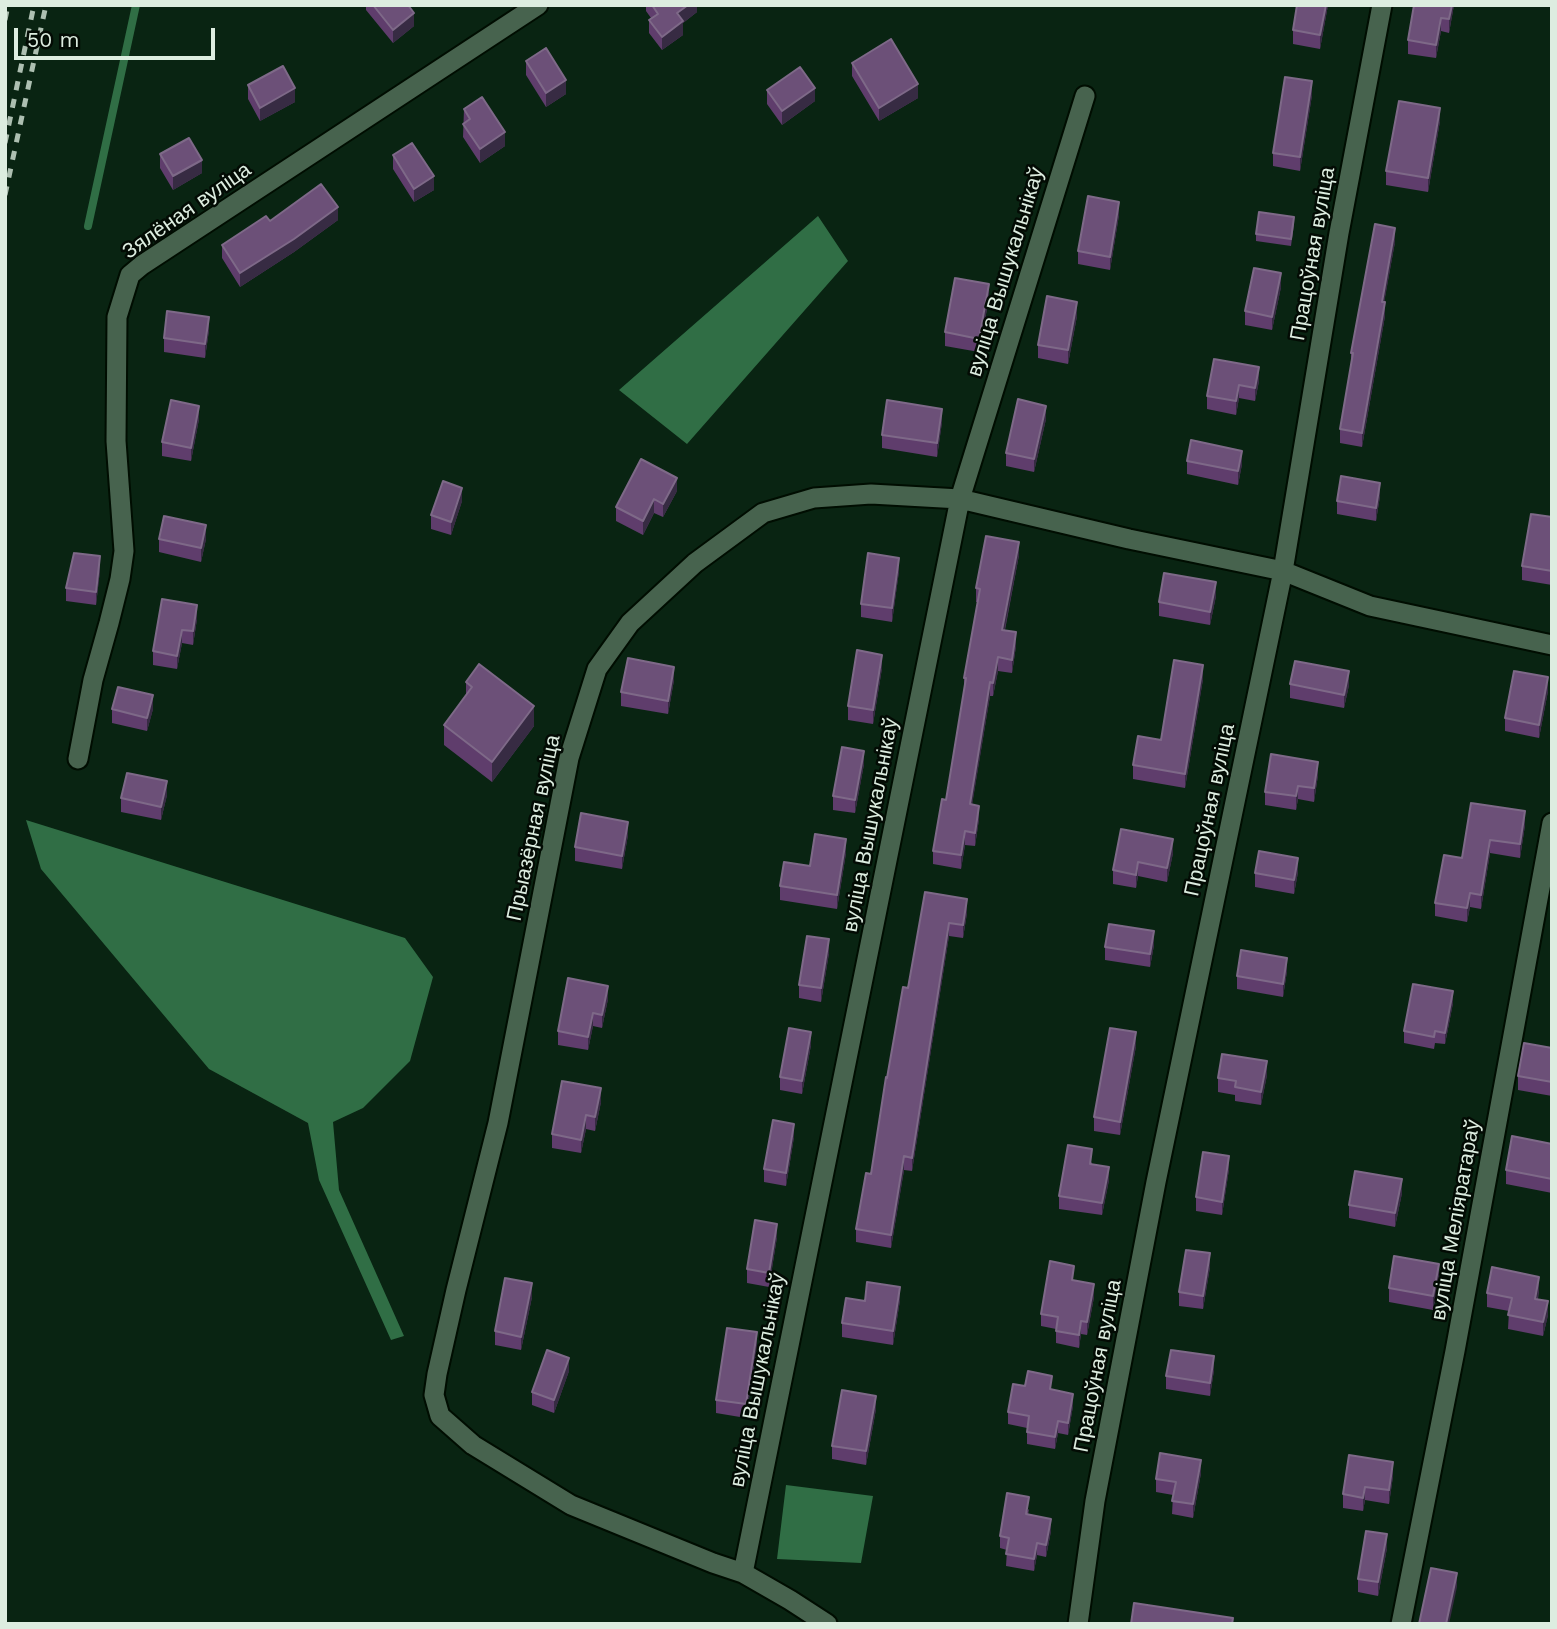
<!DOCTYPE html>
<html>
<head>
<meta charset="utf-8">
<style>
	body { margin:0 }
	#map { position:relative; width:1557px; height:1629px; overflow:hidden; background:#092412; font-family:"Work Sans",sans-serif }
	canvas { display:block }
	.frame { position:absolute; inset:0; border:7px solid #ddede0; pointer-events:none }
	.scale { position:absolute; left:14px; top:28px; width:201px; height:32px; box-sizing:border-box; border:4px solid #ddede0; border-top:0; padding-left:9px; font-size:21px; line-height:24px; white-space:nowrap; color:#ddede0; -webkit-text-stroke:5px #030b04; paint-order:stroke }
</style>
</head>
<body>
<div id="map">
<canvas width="1557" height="1629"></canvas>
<div class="frame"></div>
<div class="scale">50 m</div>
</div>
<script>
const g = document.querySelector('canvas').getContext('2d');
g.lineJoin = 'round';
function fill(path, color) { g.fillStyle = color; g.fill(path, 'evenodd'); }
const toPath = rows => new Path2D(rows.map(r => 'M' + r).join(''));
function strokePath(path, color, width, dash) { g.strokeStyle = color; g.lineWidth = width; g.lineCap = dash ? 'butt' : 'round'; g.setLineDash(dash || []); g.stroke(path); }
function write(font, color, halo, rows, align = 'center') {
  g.font = font + ' "Work Sans",sans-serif'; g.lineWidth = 5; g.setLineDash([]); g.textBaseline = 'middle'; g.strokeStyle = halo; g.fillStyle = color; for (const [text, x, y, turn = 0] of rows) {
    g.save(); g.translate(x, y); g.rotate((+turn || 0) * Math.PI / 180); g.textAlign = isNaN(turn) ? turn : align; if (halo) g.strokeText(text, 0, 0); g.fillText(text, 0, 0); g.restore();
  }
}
const water = toPath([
	[818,216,848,261,687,444,619,390],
	[26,820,405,938,433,977,410,1061,363,1108,333,1122,339,1190,404,1336,391,1340,319,1180,308,1123,209,1069,41,869],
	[786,1485,873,1496,861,1563,777,1559]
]);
const stream = toPath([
	[88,226,136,5]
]);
const minor = toPath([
	[78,759,93,680,109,623,120,579,124,551,116,441,117,317,130,275,142,265,538,5],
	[743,1573,960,499,1085,96],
	[827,1624,790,1600,743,1573,713,1563,571,1505,473,1445,440,1416,434,1395,437,1374,456,1290,498,1123,569,758,597,669,630,623,695,563,763,513,814,498,871,494,960,499,1129,539,1283,571,1370,606,1552,645],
	[1078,1624,1095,1501,1156,1182,1283,571,1339,233,1382,5],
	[1401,1624,1455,1351,1552,823]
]);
const rail = toPath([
	[5,20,8,5],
	[5,143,34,5],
	[5,195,46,5]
]);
const wall = toPath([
	[366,5,408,5,414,26,393,43,366,10],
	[646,5,697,5,697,12,683,23,683,35,662,50,649,33,649,20,651,18,646,11],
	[1297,5,1328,5,1320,49,1293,44,1293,30],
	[1454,5,1449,33,1441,31,1436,58,1408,54,1408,40],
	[526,61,566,94,546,107,526,75],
	[852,63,918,98,879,121,852,76],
	[248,85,295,102,260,121,248,99],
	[767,90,815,101,782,125,767,104],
	[1312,95,1300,171,1273,166,1273,153],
	[464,109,505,146,480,163,463,137],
	[1440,121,1428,192,1386,185,1386,171],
	[160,154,202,173,173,190,160,168],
	[393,155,434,190,414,202,393,169],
	[1119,215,1110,270,1078,264,1078,251],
	[338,220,294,252,240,287,222,258,222,245,270,221],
	[1294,224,1291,246,1256,241,1256,234],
	[1395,242,1384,302,1385,316,1362,447,1340,443,1340,429,1351,363,1351,353],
	[1281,287,1272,330,1245,325,1245,311],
	[989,298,979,352,945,346,945,332],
	[1077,316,1068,364,1038,358,1038,345],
	[209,330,205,358,164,352,164,338],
	[1214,359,1259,381,1255,401,1239,398,1236,415,1207,409,1207,396],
	[199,419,191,461,162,456,162,442],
	[1046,419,1034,472,1006,466,1006,453],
	[942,422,937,457,882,448,882,435],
	[1187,461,1242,464,1238,485,1187,474],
	[677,491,663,517,654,513,643,535,616,521,616,507],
	[1380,496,1376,521,1337,514,1337,501],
	[462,501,451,535,431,529,431,515],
	[1552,517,1552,585,1522,580,1522,566],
	[159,539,206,539,201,562,159,552],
	[1019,555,1005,630,1016,646,1012,673,998,671,993,696,990,696,972,804,979,819,975,846,965,845,961,869,933,864,933,851,946,800,964,690,964,678,978,602,976,602,976,588],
	[100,570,96,605,66,601,66,588],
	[899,571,892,622,861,617,861,604],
	[1216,596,1210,625,1159,616,1159,602],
	[197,619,193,645,182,643,177,669,153,665,153,651],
	[882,668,873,724,848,720,848,706],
	[1203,679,1185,788,1133,779,1133,765,1161,740],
	[674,680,668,714,621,706,621,692],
	[466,682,534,726,492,782,444,745,444,725,466,695],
	[1290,684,1349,685,1344,708,1290,698],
	[1548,691,1539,738,1505,731,1505,718],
	[112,709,153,709,147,731,112,723],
	[864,764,855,813,833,810,833,796],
	[1318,775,1314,802,1298,799,1296,810,1265,805,1265,792],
	[167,795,161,820,121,812,121,798],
	[1471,803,1525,825,1520,858,1490,853,1481,909,1470,907,1467,922,1435,916,1435,903,1462,858],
	[628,835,622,869,575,861,575,847],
	[846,853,837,909,780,900,780,886,810,866],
	[1173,853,1167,882,1138,876,1136,888,1113,884,1113,870],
	[1298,872,1294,894,1255,887,1255,873],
	[925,892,967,913,963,938,949,936,912,1171,904,1170,891,1248,856,1242,856,1229,871,1174,908,988],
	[1154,945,1150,967,1105,960,1105,947],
	[829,953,821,1002,799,998,799,985],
	[1287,971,1283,997,1237,989,1237,976],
	[608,999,602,1028,593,1026,588,1050,558,1045,558,1031],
	[1453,1003,1445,1044,1435,1043,1434,1049,1404,1043,1404,1031],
	[811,1045,802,1094,780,1090,780,1077],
	[1136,1046,1120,1135,1094,1131,1094,1117],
	[1552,1048,1552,1096,1518,1090,1518,1076],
	[1267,1075,1261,1105,1235,1101,1235,1095,1218,1092,1218,1078],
	[601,1102,595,1131,586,1129,581,1153,552,1148,552,1134],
	[794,1137,786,1186,764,1182,764,1169],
	[1552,1144,1552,1193,1506,1184,1506,1170],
	[1092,1162,1092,1164,1109,1180,1102,1215,1059,1209,1059,1196],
	[1229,1169,1222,1215,1196,1211,1196,1197],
	[1402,1193,1395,1227,1349,1218,1349,1205],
	[777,1237,769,1287,747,1283,747,1269],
	[1210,1267,1203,1309,1179,1306,1179,1292],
	[1439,1278,1433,1310,1389,1302,1389,1288],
	[1074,1281,1094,1297,1087,1335,1081,1334,1079,1348,1056,1343,1056,1329,1041,1326,1041,1314],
	[1539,1290,1538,1299,1548,1315,1543,1336,1508,1329,1509,1311,1487,1307,1487,1293],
	[532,1297,521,1350,495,1345,495,1331],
	[900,1300,893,1345,842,1337,842,1323,865,1301],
	[757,1346,746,1418,716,1413,716,1400],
	[1214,1370,1210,1396,1166,1389,1166,1376],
	[569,1371,554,1413,532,1405,532,1392],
	[1052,1390,1073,1406,1068,1435,1058,1433,1055,1449,1027,1444,1027,1428,1008,1424,1008,1412],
	[876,1409,866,1465,832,1459,832,1446],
	[1201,1473,1193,1518,1172,1514,1173,1495,1156,1492,1156,1479],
	[1393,1476,1389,1504,1365,1500,1363,1511,1343,1508,1343,1494],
	[1029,1509,1028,1515,1051,1531,1046,1557,1037,1555,1034,1571,1006,1566,1007,1550,1000,1548,1000,1536],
	[1387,1548,1378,1596,1358,1592,1358,1579]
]);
const shadedWall = toPath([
	[688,5,697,5,697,12,683,23,683,35,662,50,662,37,677,13],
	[1326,5,1328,5,1320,49,1320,35],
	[1452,5,1454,5,1449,33,1449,19],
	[414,13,414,26,393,43,393,30],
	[1441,18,1441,31,1436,58,1436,45],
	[566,80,566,94,546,107,546,93],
	[1312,81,1312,95,1300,171,1300,157],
	[918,84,918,98,879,121,879,108],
	[295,88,295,102,260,121,260,108],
	[815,88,815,101,782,125,782,111],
	[1440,108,1440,121,1428,192,1428,178],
	[505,132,505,146,480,163,480,149],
	[202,160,202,173,173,190,173,176],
	[434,176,434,190,414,202,414,189],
	[1119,202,1119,215,1110,270,1110,257],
	[338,207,338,220,294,252,240,287,240,273],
	[1395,228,1395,242,1382,315,1382,302],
	[1281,273,1281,287,1272,330,1272,317],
	[989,284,989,298,979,352,979,339],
	[1077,302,1077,316,1068,364,1068,350],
	[1385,302,1385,316,1362,447,1362,433],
	[209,317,209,330,205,358,205,344],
	[1259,367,1259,381,1255,401,1255,388],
	[1239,385,1239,398,1236,415,1236,401],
	[199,406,199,419,191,461,191,448],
	[1046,406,1046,419,1034,472,1034,459],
	[942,409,942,422,937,457,937,443],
	[1242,451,1242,464,1238,485,1238,471],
	[677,478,677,491,663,517,663,504],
	[1380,483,1380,496,1376,521,1376,508],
	[462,488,462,501,451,535,451,522],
	[654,499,654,513,643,535,643,521],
	[206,525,206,539,201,562,201,548],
	[1019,542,1019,555,1002,643,1002,630],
	[100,556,100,570,96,605,96,592],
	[899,558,899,571,892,622,892,608],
	[1216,582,1216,596,1210,625,1210,612],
	[197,605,197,619,193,645,193,631],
	[182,630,182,643,177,669,177,656],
	[1016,632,1016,646,1012,673,1012,660],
	[882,655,882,668,873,724,873,710],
	[998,657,998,671,993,696,993,683],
	[1203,665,1203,679,1185,788,1185,774],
	[674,667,674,680,668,714,668,701],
	[1349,671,1349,685,1344,708,1344,695],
	[1548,677,1548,691,1539,738,1539,725],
	[990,682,990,696,970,818,970,804],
	[153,695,153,709,147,731,147,718],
	[534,706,534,726,492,782,492,762],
	[864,751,864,764,855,813,855,800],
	[1318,762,1318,775,1314,802,1314,788],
	[167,781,167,795,161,820,161,807],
	[1298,786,1298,799,1296,810,1296,796],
	[979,806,979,819,975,846,975,833],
	[1525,811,1525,825,1520,858,1520,844],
	[628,822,628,835,622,869,622,856],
	[965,831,965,845,961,869,961,855],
	[846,839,846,853,837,909,837,895],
	[1173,839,1173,853,1167,882,1167,868],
	[1490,840,1490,853,1481,909,1481,895],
	[1298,858,1298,872,1294,894,1294,880],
	[1138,862,1138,876,1136,888,1136,875],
	[1470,893,1470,907,1467,922,1467,908],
	[967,899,967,913,963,938,963,925],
	[949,923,949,936,912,1171,912,1158],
	[1154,931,1154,945,1150,967,1150,954],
	[829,939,829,953,821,1002,821,988],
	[1287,958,1287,971,1283,997,1283,984],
	[608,986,608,999,602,1028,602,1015],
	[1453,991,1453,1003,1445,1044,1445,1033],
	[593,1013,593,1026,588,1050,588,1037],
	[811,1032,811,1045,802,1094,802,1081],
	[1136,1032,1136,1046,1120,1135,1120,1122],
	[1267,1061,1267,1075,1261,1105,1261,1092],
	[601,1088,601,1102,595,1131,595,1117],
	[586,1115,586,1129,581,1153,581,1140],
	[794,1124,794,1137,786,1186,786,1173],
	[904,1156,904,1170,891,1248,891,1235],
	[1229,1156,1229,1169,1222,1215,1222,1202],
	[1109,1167,1109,1180,1102,1215,1102,1203],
	[1402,1179,1402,1193,1395,1227,1395,1213],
	[777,1224,777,1237,769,1287,769,1273],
	[1210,1253,1210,1267,1203,1309,1203,1296],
	[1439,1264,1439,1278,1433,1310,1433,1296],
	[1539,1277,1539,1290,1535,1312,1535,1299],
	[532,1283,532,1297,521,1350,521,1337],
	[1094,1284,1094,1297,1087,1335,1087,1322],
	[900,1287,900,1300,893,1345,893,1331],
	[1548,1301,1548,1315,1543,1336,1543,1322],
	[1081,1321,1081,1334,1079,1348,1079,1335],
	[757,1332,757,1346,746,1418,746,1404],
	[1214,1356,1214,1370,1210,1396,1210,1383],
	[569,1358,569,1371,554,1413,554,1400],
	[1073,1394,1073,1406,1068,1435,1068,1423],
	[876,1396,876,1409,866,1465,866,1451],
	[1058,1421,1058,1433,1055,1449,1055,1437],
	[1201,1460,1201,1473,1193,1518,1193,1504],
	[1393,1462,1393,1476,1389,1504,1389,1490],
	[1365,1487,1365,1500,1363,1511,1363,1498],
	[1051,1519,1051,1531,1046,1557,1046,1545],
	[1387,1534,1387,1548,1378,1596,1378,1582],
	[1037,1543,1037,1555,1034,1571,1034,1559],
	[1457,1573,1457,1587,1449,1624,1446,1624]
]);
const building = toPath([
	[373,5,408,5,414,13,393,30,373,5],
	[652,5,688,5,677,13,683,21,662,37,649,20,658,14,652,5],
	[1297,5,1326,5,1320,35,1293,30,1297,5],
	[1414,5,1452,5,1449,19,1441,18,1436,45,1408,40,1414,5],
	[891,39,918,84,879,108,852,63,891,39],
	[546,48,566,80,546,93,526,61,546,48],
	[283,66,295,88,260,108,248,85,283,66],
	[800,67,815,88,782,111,767,90,800,67],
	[1285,77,1312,81,1300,157,1273,153,1285,77],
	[482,97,505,132,480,149,463,124,470,119,464,109,482,97],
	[1399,101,1440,108,1428,178,1386,171,1399,101],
	[189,138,202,160,173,176,160,154,189,138],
	[412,143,434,176,414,189,393,155,412,143],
	[321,184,338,207,294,239,240,273,222,245,266,216,270,221,321,184],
	[1088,196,1119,202,1110,257,1078,251,1088,196],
	[1259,212,1294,217,1291,239,1256,234,1259,212],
	[1375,224,1395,228,1382,302,1385,302,1362,433,1340,429,1353,353,1351,353,1375,224],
	[1254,268,1281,273,1272,317,1245,311,1254,268],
	[955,278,989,284,979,339,945,332,955,278],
	[1047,296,1077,302,1068,350,1038,345,1047,296],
	[167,311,209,317,205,344,164,338,167,311],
	[1214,359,1259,367,1255,388,1239,385,1236,401,1207,396,1214,359],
	[1018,399,1046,406,1034,459,1006,453,1018,399],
	[171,400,199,406,191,448,162,442,171,400],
	[887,400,942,409,937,443,882,435,887,400],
	[1191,440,1242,451,1238,471,1187,461,1191,440],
	[641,459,677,478,663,504,654,499,643,521,616,507,641,459],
	[1341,476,1380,483,1376,508,1337,501,1341,476],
	[443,481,462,488,451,522,431,515,443,481],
	[1531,514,1552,517,1552,571,1522,566,1531,514],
	[164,516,206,525,201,548,159,539,164,516],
	[986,536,1019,542,1002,630,1016,632,1012,660,998,657,993,683,990,682,970,804,979,806,975,833,965,831,961,855,933,851,942,799,946,800,966,678,964,678,980,589,976,588,986,536],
	[74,553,100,556,96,592,66,588,74,553],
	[868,553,899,558,892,608,861,604,868,553],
	[1164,573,1216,582,1210,612,1159,602,1164,573],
	[162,599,197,605,193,631,182,630,177,656,153,651,162,599],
	[857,650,882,655,873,710,848,706,857,650],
	[628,658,674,667,668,701,621,692,628,658],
	[1174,660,1203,665,1185,774,1133,765,1138,736,1161,740,1174,660],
	[1295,661,1349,671,1344,695,1290,684,1295,661],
	[479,664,534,706,492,762,444,725,472,687,466,682,479,664],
	[1514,671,1548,677,1539,725,1505,718,1514,671],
	[118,687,153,695,147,718,112,709,118,687],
	[842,747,864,751,855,800,833,796,842,747],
	[1271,754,1318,762,1314,788,1298,786,1296,796,1265,792,1271,754],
	[127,773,167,781,161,807,121,798,127,773],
	[1471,803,1525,811,1520,844,1490,840,1481,895,1470,893,1467,908,1435,903,1444,855,1462,858,1471,803],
	[581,813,628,822,622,856,575,847,581,813],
	[1121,829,1173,839,1167,868,1138,862,1136,875,1113,870,1121,829],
	[815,834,846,839,837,895,780,886,784,862,810,866,815,834],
	[1259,851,1298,858,1294,880,1255,873,1259,851],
	[925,892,967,899,963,925,949,923,912,1158,904,1156,891,1235,856,1229,866,1173,871,1174,886,1077,887,1078,903,987,908,988,925,892],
	[1109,924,1154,931,1150,954,1105,947,1109,924],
	[807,936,829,939,821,988,799,985,807,936],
	[1241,950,1287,958,1283,984,1237,976,1241,950],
	[568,978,608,986,602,1015,593,1013,588,1037,558,1031,568,978],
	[1413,984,1453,991,1445,1033,1435,1031,1434,1037,1404,1031,1413,984],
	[789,1028,811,1032,802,1081,780,1077,789,1028],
	[1110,1028,1136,1032,1120,1122,1094,1117,1110,1028],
	[1524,1043,1552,1048,1552,1082,1518,1076,1524,1043],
	[1222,1054,1267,1061,1261,1092,1235,1087,1236,1081,1218,1078,1222,1054],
	[562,1081,601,1088,595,1117,586,1115,581,1140,552,1134,562,1081],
	[773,1120,794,1124,786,1173,764,1169,773,1120],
	[1512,1136,1552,1144,1552,1179,1506,1170,1512,1136],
	[1068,1145,1092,1149,1090,1164,1109,1167,1102,1203,1059,1196,1068,1145],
	[1203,1152,1229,1156,1222,1202,1196,1197,1203,1152],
	[1355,1171,1402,1179,1395,1213,1349,1205,1355,1171],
	[755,1220,777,1224,769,1273,747,1269,755,1220],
	[1186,1250,1210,1253,1203,1296,1179,1292,1186,1250],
	[1394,1256,1439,1264,1433,1296,1389,1288,1394,1256],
	[1050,1261,1074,1266,1072,1280,1094,1284,1087,1322,1081,1321,1079,1335,1056,1331,1058,1317,1041,1314,1050,1261],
	[1492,1267,1539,1277,1535,1299,1548,1301,1543,1322,1508,1315,1512,1298,1487,1293,1492,1267],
	[505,1278,532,1283,521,1337,495,1331,505,1278],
	[867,1282,900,1287,893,1331,842,1323,846,1298,865,1301,867,1282],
	[727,1328,757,1332,746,1404,716,1400,727,1328],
	[547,1350,569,1358,554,1400,532,1392,547,1350],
	[1171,1350,1214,1356,1210,1383,1166,1376,1171,1350],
	[1028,1371,1052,1376,1050,1389,1073,1394,1068,1423,1058,1421,1055,1437,1027,1432,1029,1416,1008,1412,1013,1384,1025,1386,1028,1371],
	[842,1390,876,1396,866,1451,832,1446,842,1390],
	[1160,1453,1201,1460,1193,1504,1172,1501,1176,1482,1156,1479,1160,1453],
	[1349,1455,1393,1462,1389,1490,1365,1487,1363,1498,1343,1494,1349,1455],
	[1007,1493,1029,1497,1026,1514,1051,1519,1046,1545,1037,1543,1034,1559,1006,1554,1009,1538,1000,1536,1007,1493],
	[1366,1531,1387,1534,1378,1582,1358,1579,1366,1531],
	[1431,1568,1457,1573,1446,1624,1419,1624,1431,1568],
	[1134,1603,1233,1618,1232,1624,1131,1624,1134,1603]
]);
const streetNames = [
	["Зялёная вуліца",187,211,-35],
	["Працоўная вуліца",1313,254,-80],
	["вуліца Вышукальнікаў",1006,272,-73],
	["Працоўная вуліца",1210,810,-78],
	["вуліца Вышукальнікаў",871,825,-79],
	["Прыазёрная вуліца",534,828,-78],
	["вуліца Меліяратараў",1456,1220,-80],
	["Працоўная вуліца",1098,1366,-79],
	["вуліца Вышукальнікаў",758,1380,-79]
];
fill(water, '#306e45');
strokePath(stream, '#306e45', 8);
strokePath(minor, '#000d01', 23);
strokePath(minor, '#47634e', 19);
strokePath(rail, '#adbfb1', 5, [9, 9]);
fill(wall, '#5f3d6c');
fill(shadedWall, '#372b43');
fill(building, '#6c5078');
strokePath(building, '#7e6988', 2);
write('21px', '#ddede0', '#030b04', streetNames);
</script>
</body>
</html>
